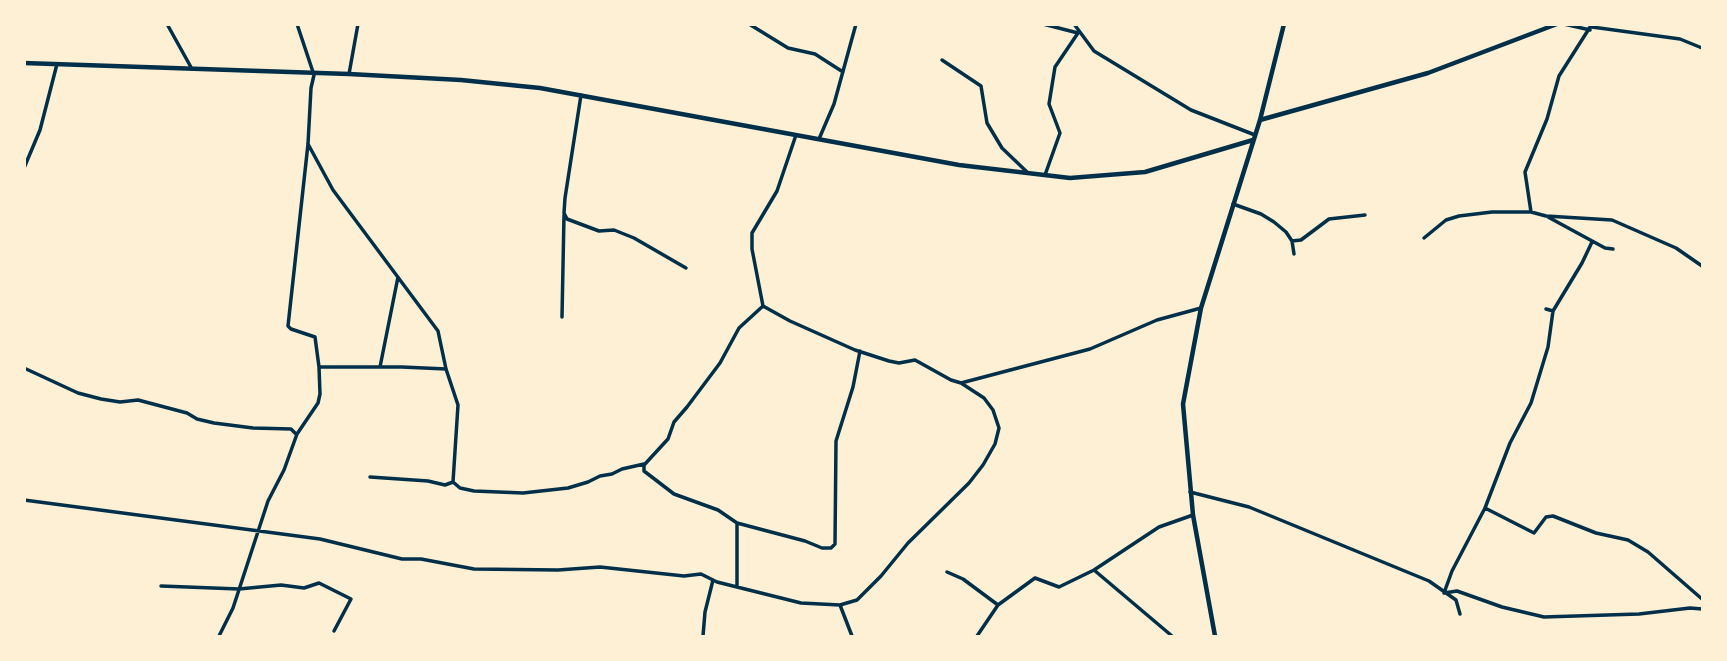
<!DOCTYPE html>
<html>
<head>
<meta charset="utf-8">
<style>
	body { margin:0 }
	#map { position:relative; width:1727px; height:661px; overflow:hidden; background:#fdf0d5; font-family:"Work Sans",sans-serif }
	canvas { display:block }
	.frame { position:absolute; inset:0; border:26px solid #fdf0d5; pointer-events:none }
</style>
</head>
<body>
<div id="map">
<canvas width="1727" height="661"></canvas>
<div class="frame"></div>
</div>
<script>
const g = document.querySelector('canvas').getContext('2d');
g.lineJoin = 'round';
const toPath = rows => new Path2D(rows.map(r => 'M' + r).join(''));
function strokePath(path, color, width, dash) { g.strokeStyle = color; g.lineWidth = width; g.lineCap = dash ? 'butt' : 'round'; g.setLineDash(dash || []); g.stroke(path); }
const minor = toPath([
	[167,24,192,69],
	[297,24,314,75,311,88,308,144,288,326,291,329,315,337,319,367,402,367,446,369],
	[749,24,788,48,815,54,843,72],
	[1043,24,1078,33,1055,67,1049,104,1060,133,1045,175],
	[1074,24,1094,51,1191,110,1255,135],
	[1564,24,1590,30],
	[1592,27,1680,39,1702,48],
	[942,60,981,86,987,123,1002,148,1027,172],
	[349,74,358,24],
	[581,95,565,198,564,213,567,219,599,231,614,230,634,238,686,268],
	[819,139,834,104,856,24],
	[308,144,333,190,438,331,446,369,458,405,453,482,460,488,474,491,523,493,568,488,588,482,600,476,612,474,622,469,644,464,644,471,674,494,718,510,737,523,737,587],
	[24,168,40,130,57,64],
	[1233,204,1261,214,1274,222,1286,232,1292,241,1294,254],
	[1531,212,1525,172,1547,119,1559,76,1592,24],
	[1548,217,1605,248,1613,249],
	[1424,238,1446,220,1459,216,1492,212,1531,212,1546,216,1612,220,1676,248,1702,266],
	[1292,241,1301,240,1329,219,1365,215],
	[763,306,752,249,752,233,777,191,796,135],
	[1546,309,1553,311,1582,263,1592,242],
	[562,317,564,215],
	[380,367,398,277],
	[24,368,78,393,101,399,120,402,138,400,187,413,197,419,214,423,253,428,291,429,296,434],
	[961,383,1090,349,1157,320,1201,308],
	[645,464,668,439,674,422,687,407,720,363,739,328,763,306,790,321,855,350,889,361,899,363,915,360,951,380,961,383,984,398,993,410,999,428,995,444,983,465,969,483,908,543,881,576,857,600,840,605],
	[370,477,428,481,445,485,453,482],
	[1190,492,1249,507,1429,581,1456,600,1460,614],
	[24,500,320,539,402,559,421,559,474,569,558,570,600,567,684,576,701,574,717,582,801,603,840,605,852,636],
	[1485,508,1510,443,1531,403,1548,347,1553,311],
	[737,523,805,541,822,548,831,548,835,544,836,441,853,387,860,351],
	[1094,570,1172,636],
	[947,572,963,579,998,605,977,636],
	[161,586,239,589,281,585,304,588,319,583,351,599,334,631],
	[1444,593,1452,571,1485,508,1534,533,1546,517,1553,516,1596,533,1628,540,1648,552,1702,599],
	[1444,593,1457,591,1502,607,1544,617,1639,614,1690,608,1702,609],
	[998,605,1035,578,1059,587,1094,570,1159,527,1193,515],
	[219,636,233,608,268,501,284,470,297,434,318,403,320,394,319,367],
	[703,636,705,612,713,580]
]);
const tertiary = toPath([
	[24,63,349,74,461,80,540,88,959,165,1070,178,1145,172,1253,140],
	[1260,120,1428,73,1557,24],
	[1215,636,1193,515,1183,404,1201,308,1260,120,1284,24]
]);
strokePath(minor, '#003049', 3.5);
strokePath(tertiary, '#003049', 4.5);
</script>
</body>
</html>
